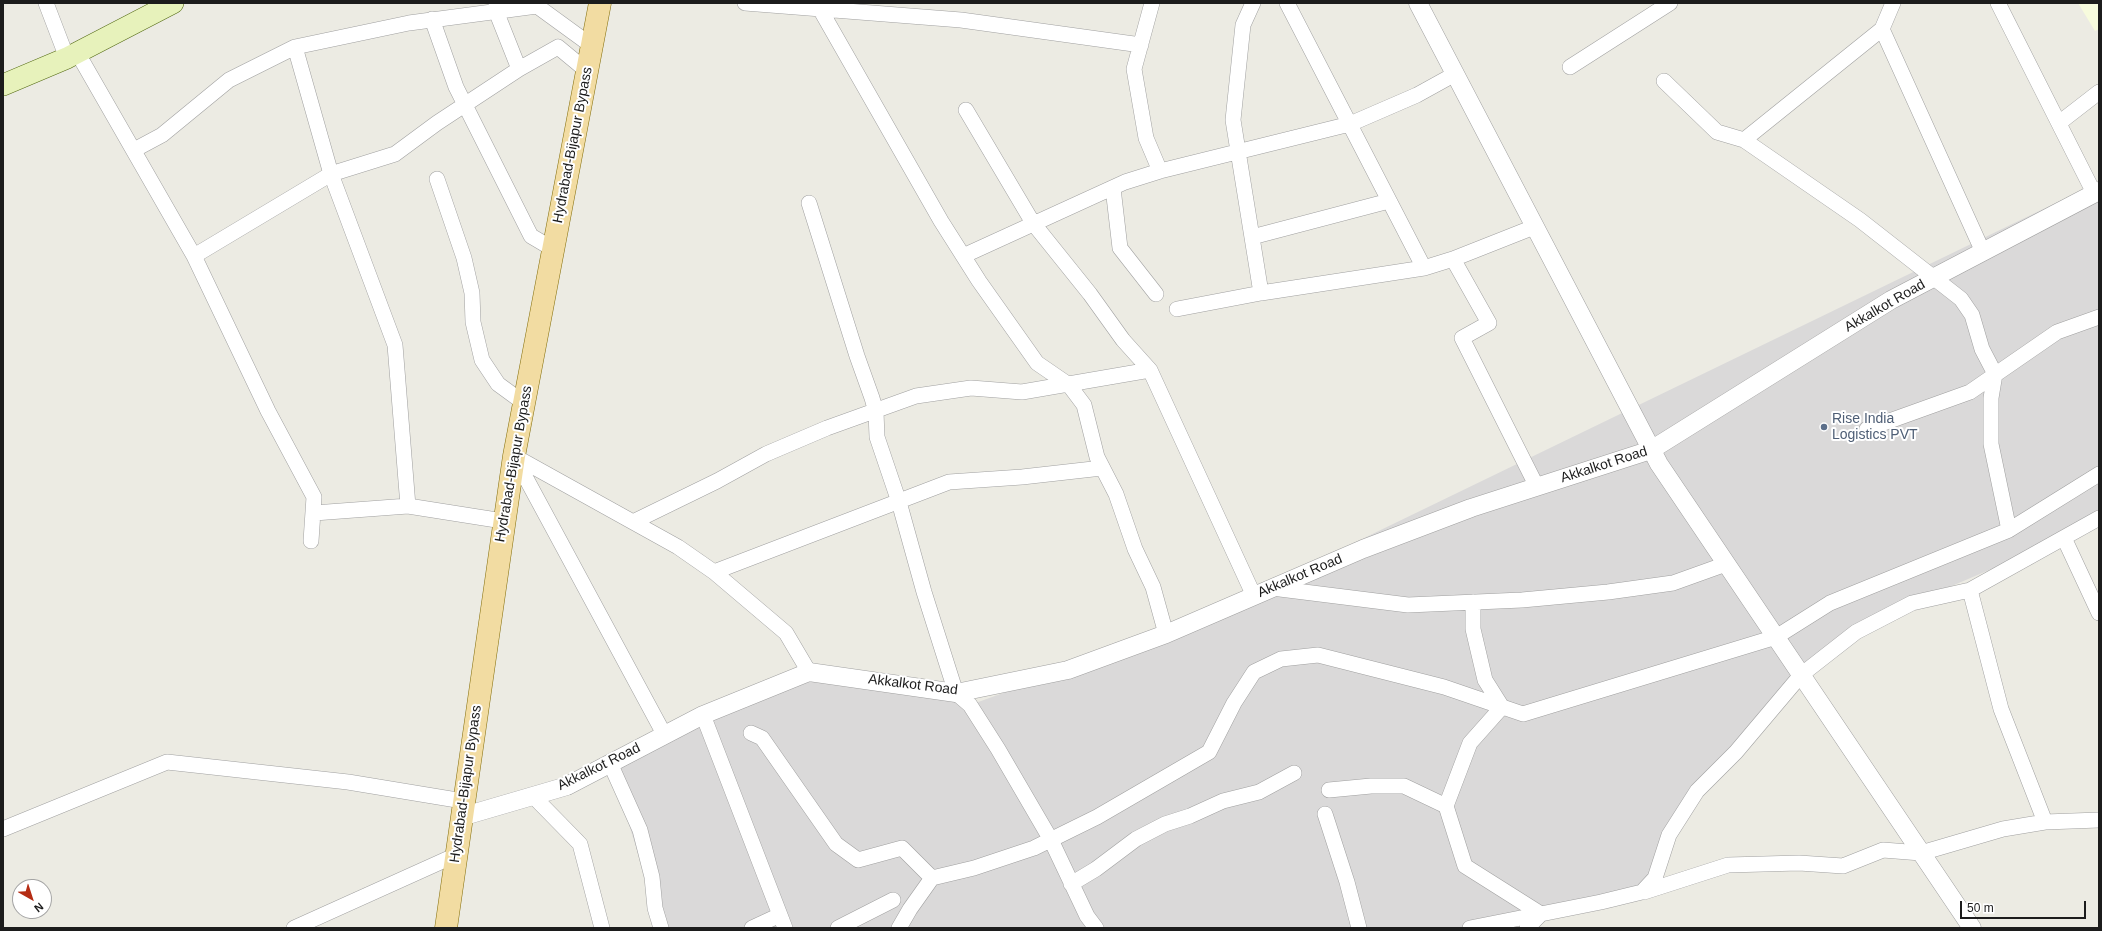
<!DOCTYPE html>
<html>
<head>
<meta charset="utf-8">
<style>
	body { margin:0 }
	#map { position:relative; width:2102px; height:931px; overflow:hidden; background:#ecebe3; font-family:Arial,sans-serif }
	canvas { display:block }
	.frame { position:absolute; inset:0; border:4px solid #1c1c1c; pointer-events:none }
	.north { position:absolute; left:12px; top:879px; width:40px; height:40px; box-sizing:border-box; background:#fff; border:1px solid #a4a4a4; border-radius:50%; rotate:141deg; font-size:11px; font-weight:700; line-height:16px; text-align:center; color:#1c1c1c }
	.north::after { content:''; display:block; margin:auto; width:14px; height:18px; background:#b52c13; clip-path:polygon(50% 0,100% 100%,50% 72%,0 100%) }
	.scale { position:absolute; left:1960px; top:901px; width:126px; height:18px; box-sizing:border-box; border:2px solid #1c1c1c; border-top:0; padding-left:5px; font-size:12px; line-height:14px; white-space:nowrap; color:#1c1c1c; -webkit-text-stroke:3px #fff; paint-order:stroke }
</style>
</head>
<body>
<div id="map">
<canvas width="2102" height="931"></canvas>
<div class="frame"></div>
<div class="north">N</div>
<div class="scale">50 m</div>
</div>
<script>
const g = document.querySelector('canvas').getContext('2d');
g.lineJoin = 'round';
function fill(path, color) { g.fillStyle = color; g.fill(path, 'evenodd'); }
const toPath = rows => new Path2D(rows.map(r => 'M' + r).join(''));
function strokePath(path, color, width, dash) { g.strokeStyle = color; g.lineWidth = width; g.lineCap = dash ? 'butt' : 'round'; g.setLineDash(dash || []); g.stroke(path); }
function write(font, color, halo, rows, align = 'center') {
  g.font = font + ' Arial,sans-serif'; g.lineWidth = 4; g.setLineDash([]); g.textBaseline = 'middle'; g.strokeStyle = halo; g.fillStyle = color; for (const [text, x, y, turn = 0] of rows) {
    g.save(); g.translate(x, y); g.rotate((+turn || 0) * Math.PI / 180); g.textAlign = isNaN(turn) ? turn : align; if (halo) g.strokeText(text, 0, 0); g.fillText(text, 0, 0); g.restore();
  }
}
const residential = toPath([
	[2099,182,2099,518,2064,538,1912,603,1801,675,1697,791,1642,892,1501,928,661,928,610,763,809,672,970,705,1166,634]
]);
const education = toPath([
	[2078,3,2099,3,2099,29,2095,31]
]);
const minor = toPath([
	[46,3,67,58],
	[496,3,496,11,519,69],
	[745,3,961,20,1141,45],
	[1152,3,1134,69,1146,138,1160,171],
	[1253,3,1243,25,1233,120,1261,293,1424,268],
	[1287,3,1424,268,1453,259,1534,227],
	[1998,3,2094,193],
	[820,9,941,221,979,281,1037,363,1069,385,1084,405,1097,457,1116,494,1135,549,1153,587,1166,634],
	[432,19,456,87,531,236,553,249],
	[1882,29,1983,252],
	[295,47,331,174,395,345,408,506],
	[77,52,194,256,268,411,314,497,311,541],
	[1570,67,1670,3],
	[1664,81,1717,132,1744,140,1860,220,1961,299,1972,315,1982,349,1995,374,1991,398,1991,444,2009,530],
	[966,110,1033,223,1090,294,1123,340,1150,370,1254,596],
	[2059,123,2099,92],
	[1744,140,1882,29,1893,3],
	[134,150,162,135,229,80,295,47,409,23,537,6,592,46],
	[437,179,464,258,472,293,473,322,482,360,498,384,524,403],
	[1113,188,1120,248,1156,294],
	[809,203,857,356,872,398,876,412,877,437,899,502,924,592,956,693,970,705,998,749,1051,840,1087,916,1096,928],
	[1252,237,1389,201],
	[194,256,331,174,395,154,437,123,519,69,558,47,587,71],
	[963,256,1125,182,1160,171,1350,124,1417,95,1455,74],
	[1453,259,1489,323,1462,338,1537,487],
	[1177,309,1261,293],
	[1867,429,1970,392,2057,332,2099,317],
	[514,456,678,547,714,572,786,633,809,672],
	[514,456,664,734],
	[314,513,408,506,503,521],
	[633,522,717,481,766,454,827,428,916,396,971,388,1022,392,1150,370],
	[2064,538,2099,613],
	[714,572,949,482,1022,477,1102,468],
	[1272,588,1408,605,1522,600,1608,592,1673,583,1726,564],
	[1970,590,2001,709,2045,822],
	[1473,602,1473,629,1485,680,1502,707,1470,743,1446,806,1465,866,1541,914,1527,928],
	[703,715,785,928],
	[751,733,762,738,836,844,858,860,902,848,932,878],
	[610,763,640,830,652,877,655,908,661,928],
	[1329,790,1371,786,1404,786,1446,806],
	[533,796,580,844,602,928],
	[1325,814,1347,882,1359,928],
	[3,829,167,762,348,782,463,801],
	[1071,884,1096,869,1136,839,1165,824,1190,816,1223,801,1259,792,1294,773],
	[1644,892,1728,865,1799,863,1843,866,1883,850,1921,853,2003,829,2045,822,2099,820],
	[294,928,456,855],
	[752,928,780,915],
	[838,928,893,900],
	[899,928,910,909,932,878,974,868,1034,848,1097,817,1209,752,1234,703,1254,672,1281,659,1318,655,1444,687,1523,714,1776,637,1830,603,2009,530,2099,474],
	[1470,928,1601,902,1642,892,1655,878,1669,835,1697,791,1736,752,1801,675,1856,632,1912,603,1970,590,2099,518]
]);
const tertiary = toPath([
	[1418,3,1659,464,1972,928],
	[461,817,567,786,703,715,809,672,956,693,1068,670,1166,634,1363,549,1471,508,1651,450,1891,300,2099,191]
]);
const secondary = toPath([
	[3,85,67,58,173,3]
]);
const primary = toPath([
	[446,928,514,456,600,3]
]);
const markers = [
	[1824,427,4,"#5c6f8a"]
];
const streetNames = [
	["Hydrabad-Bijapur Bypass",573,145,-79],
	["Akkalkot Road",1885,306,-30],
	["Hydrabad-Bijapur Bypass",514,464,-80],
	["Akkalkot Road",1604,465,-18],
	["Akkalkot Road",1300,576,-23],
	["Akkalkot Road",913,685,7],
	["Akkalkot Road",599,767,-26],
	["Hydrabad-Bijapur Bypass",466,784,-82]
];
const serviceNames = [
	["Rise India",1832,419],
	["Logistics PVT",1832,435]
];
fill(residential, '#dad9d9');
fill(education, '#f7fbdd');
strokePath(minor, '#a0a0a0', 16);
strokePath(tertiary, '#a0a0a0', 19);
strokePath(secondary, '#50670f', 22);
strokePath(primary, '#86700e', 23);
strokePath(minor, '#fff', 15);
strokePath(tertiary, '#fff', 18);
strokePath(secondary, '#e7f2bb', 21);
strokePath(primary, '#f2dca2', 22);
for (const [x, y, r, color] of markers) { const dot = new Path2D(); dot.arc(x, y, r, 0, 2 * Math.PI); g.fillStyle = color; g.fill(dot); strokePath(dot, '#fff', 1.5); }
write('14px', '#1c1c1c', '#fff', streetNames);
write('14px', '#4e5e75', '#fff', serviceNames, 'left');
</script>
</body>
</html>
